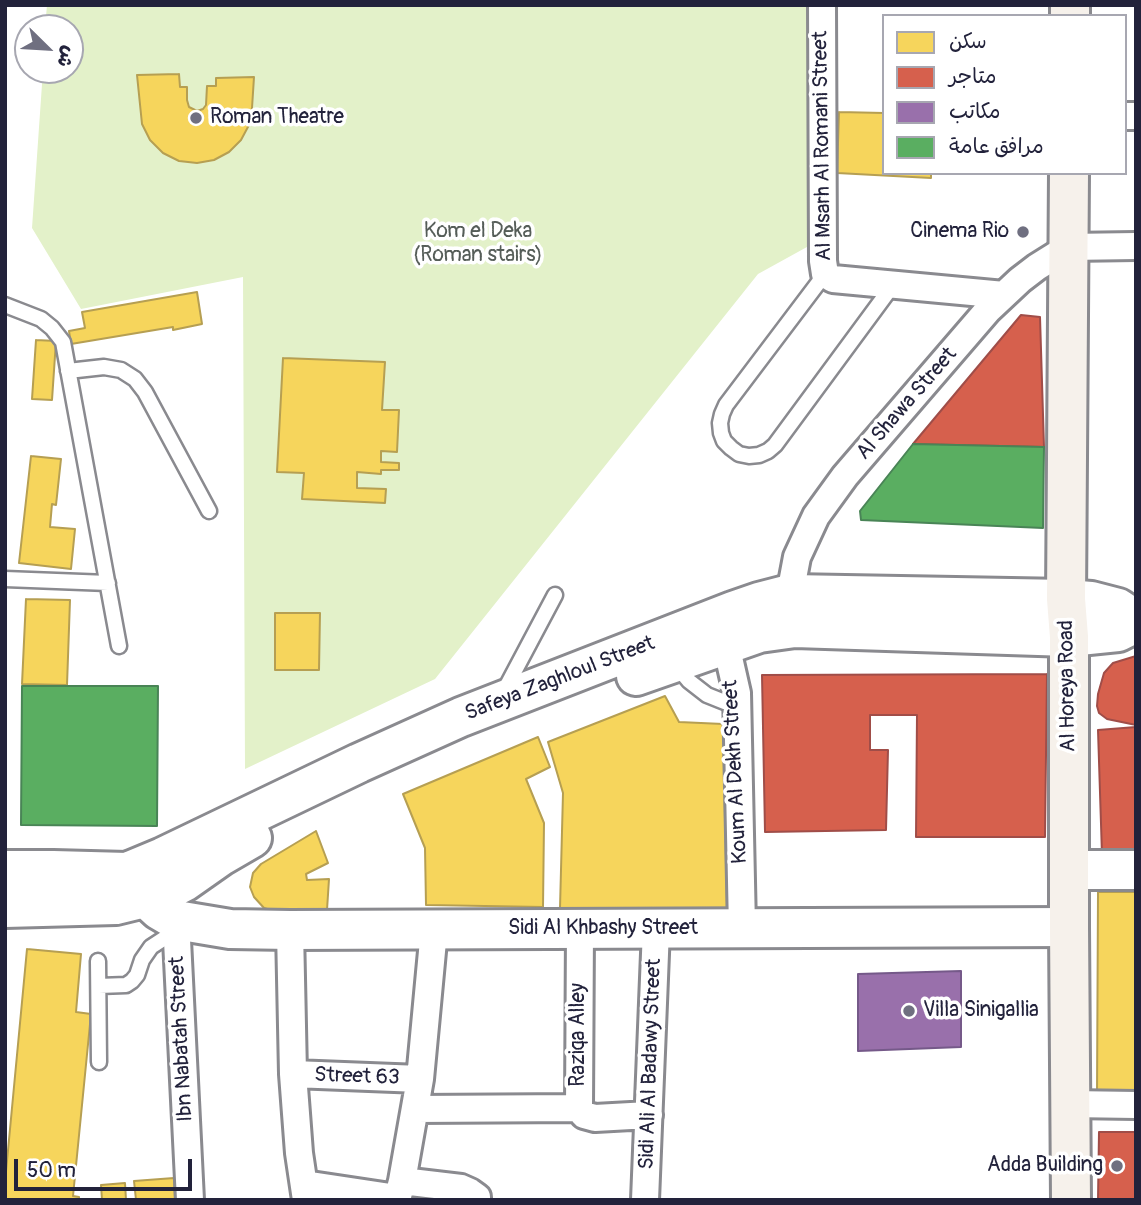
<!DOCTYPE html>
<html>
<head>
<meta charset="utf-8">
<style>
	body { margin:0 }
	#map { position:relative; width:1141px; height:1205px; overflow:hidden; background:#fff; font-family:Pangolin,"Playpen Sans Arabic",sans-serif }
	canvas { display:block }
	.frame { position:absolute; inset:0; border:7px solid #22223b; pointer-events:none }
	.legend { position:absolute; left:882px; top:14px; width:245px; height:161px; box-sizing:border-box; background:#fff; border:2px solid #a7a7b1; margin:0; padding:9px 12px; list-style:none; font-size:21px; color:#22223b }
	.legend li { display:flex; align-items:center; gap:14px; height:35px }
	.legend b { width:35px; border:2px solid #a7a7b1 }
	.north { position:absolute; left:14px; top:14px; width:70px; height:70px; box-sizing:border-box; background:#fff; border:2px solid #a7a7b1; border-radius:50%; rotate:114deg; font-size:19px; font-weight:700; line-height:28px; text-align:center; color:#22223b }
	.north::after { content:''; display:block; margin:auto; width:24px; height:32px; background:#6f6f80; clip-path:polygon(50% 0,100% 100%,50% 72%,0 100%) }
	.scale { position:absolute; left:14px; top:1159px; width:178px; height:32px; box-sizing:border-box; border:4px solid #22223b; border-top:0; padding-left:9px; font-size:21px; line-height:24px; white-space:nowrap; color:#22223b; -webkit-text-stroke:5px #fff; paint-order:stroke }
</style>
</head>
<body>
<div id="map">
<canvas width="1141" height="1205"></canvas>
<div class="frame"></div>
<ul class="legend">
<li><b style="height:19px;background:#f6d55c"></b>سكن</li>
<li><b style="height:19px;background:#d6604d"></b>متاجر</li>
<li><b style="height:19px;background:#9970ab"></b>مكاتب</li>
<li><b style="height:19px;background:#5aae61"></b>مرافق عامة</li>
</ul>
<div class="north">ش</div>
<div class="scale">50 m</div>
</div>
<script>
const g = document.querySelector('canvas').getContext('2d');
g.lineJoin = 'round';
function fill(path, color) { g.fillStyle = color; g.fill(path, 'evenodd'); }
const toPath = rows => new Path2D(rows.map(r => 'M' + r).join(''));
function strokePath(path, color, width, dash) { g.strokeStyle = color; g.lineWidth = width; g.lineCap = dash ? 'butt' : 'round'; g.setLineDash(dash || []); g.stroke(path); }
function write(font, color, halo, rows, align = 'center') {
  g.font = font + ' Pangolin,sans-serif'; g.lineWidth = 7; g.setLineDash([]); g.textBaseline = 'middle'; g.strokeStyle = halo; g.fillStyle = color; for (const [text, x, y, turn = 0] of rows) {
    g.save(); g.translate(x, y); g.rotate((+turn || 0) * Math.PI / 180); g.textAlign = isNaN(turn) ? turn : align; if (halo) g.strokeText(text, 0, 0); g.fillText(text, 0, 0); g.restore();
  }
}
const green = toPath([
	[47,5,812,5,816,242,758,274,435,679,245,769,243,277,81,309,32,228,43,70,70,70,70,28,45,28]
]);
const homes = toPath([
	[179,74,180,87,187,87,187,100,189,107,197,111,203,109,206,105,207,86,216,86,216,78,254,77,252,108,249,125,241,140,229,152,214,160,197,163,179,161,163,153,150,140,142,124,137,75,179,74],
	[839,112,884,113,884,173,931,173,931,178,837,173,839,112],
	[197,292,202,324,173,330,173,327,71,344,69,331,85,328,82,312,197,292],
	[36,340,56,341,52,400,32,399,36,340],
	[283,358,385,362,382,410,399,410,397,452,381,451,381,462,399,463,399,470,381,470,381,474,357,472,357,488,386,489,385,503,302,499,304,473,277,472,283,358],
	[31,456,61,459,56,505,52,504,50,527,75,529,71,569,19,563,31,456],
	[26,599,70,600,67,685,22,684,26,599],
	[275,613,320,613,319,670,275,670,275,613],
	[665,696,679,722,723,724,727,913,560,908,563,793,548,742,665,696],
	[538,737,550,767,526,779,544,823,543,907,426,905,425,848,403,794,538,737],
	[316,831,328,863,306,874,307,880,329,879,327,910,277,912,264,908,254,897,250,887,253,873,261,864,316,831],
	[1098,892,1136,892,1136,1095,1097,1095,1098,892],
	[27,949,81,954,76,1012,91,1014,73,1196,79,1197,79,1200,5,1200,5,1182,27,949],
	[174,1178,175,1200,136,1200,134,1181,174,1178],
	[125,1183,126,1200,102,1200,101,1185,125,1183]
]);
const shops = toPath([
	[1021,315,1040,317,1044,447,913,444,1021,315],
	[1136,656,1136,725,1107,719,1099,713,1097,706,1098,694,1104,673,1113,663,1136,656],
	[1047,674,1045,837,916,837,917,715,870,715,870,750,888,750,886,830,765,832,762,675,1047,674],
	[1136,727,1136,854,1102,855,1098,730,1136,727],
	[1099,1132,1136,1132,1136,1200,1098,1200,1099,1132]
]);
const offices = toPath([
	[961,971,961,1047,858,1051,858,974,961,971]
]);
const public = toPath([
	[913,444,1044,447,1043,528,861,520,860,511,913,444],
	[22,686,158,686,157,826,21,825,22,686]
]);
const lane = toPath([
	[825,274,726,405,722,414,720,423,721,433,724,441,731,448,739,454,749,456,759,455,768,451,775,445,893,285],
	[5,305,41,319,52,328,63,342,119,646],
	[68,371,104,367,121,370,135,379,145,392,209,511],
	[5,579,108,583],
	[675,664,689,681,707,695,737,707],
	[503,693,555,595],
	[98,961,99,1062],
	[99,986,126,985,132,981,137,975,142,960,151,947,177,930]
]);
const street = toPath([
	[822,5,823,261,825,274,833,279,1004,295],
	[1125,116,1136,116],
	[793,610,790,594,797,557,816,516,845,476,988,310,1020,280,1037,267,1069,247,1136,246],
	[712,635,722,647,730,662,737,693,742,928],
	[176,920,190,1200],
	[580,929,579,1108,584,1115,595,1118,649,1115],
	[290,930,293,1074,299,1153,306,1200],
	[293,1074,420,1079],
	[1070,1104,1136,1105],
	[415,1109,579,1108],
	[402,1181,461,1188,470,1192,477,1197,477,1200],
	[304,1184,397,1198],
	[397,1200,402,1181,420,1079,434,930],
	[645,1200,656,929]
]);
const secondary = toPath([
	[636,676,759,633,795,628,1069,637,1118,632,1136,623],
	[5,870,53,870,127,872,163,857,359,763,461,717,733,611,759,602,790,594,1066,599,1091,601,1118,608,1136,620],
	[1069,870,1136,870],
	[135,882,146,898,159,910,176,920,230,929,290,930,1069,927],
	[5,908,116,905,161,894,184,882,221,856,252,838]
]);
const primary = toPath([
	[1070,16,1070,5],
	[1069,173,1066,599,1069,637,1069,927,1071,1200]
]);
const markers = [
	[196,118,7,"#6f6f80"],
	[1023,232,7,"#6f6f80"],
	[909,1011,7,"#6f6f80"],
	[1117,1166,7,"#6f6f80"]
];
const poiNames = [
	["Roman Theatre",210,118],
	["Cinema Rio",1009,232,"right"],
	["Villa Sinigallia",923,1011],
	["Adda Building",1103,1166,"right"]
];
const streetNames = [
	["Al Msarh Al Romani Street",823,146,-91],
	["Al Shawa Street",907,404,-49],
	["Safeya Zaghloul Street",560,679,-21],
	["Al Horeya Road",1068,686,-91],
	["Koum Al Dekh Street",736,772,-93],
	["Sidi Al Khbashy Street",603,929],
	["Raziqa Alley",579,1035,-90],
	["Ibn Nabatah Street",182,1039,-93],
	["Sidi Ali Al Badawy Street",651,1064,-88],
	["Street 63",357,1077,2]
];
const parkNames = [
	["Kom el Deka",478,232],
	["(Roman stairs)",478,256]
];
fill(green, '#e3f1c9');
fill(homes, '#f6d55c');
strokePath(homes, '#b69f52', 2);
fill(shops, '#d6604d');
strokePath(shops, '#a04d48', 2);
fill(offices, '#9970ab');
strokePath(offices, '#755989', 2);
fill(public, '#5aae61');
strokePath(public, '#498456', 2);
strokePath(lane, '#8a8a8f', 19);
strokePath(street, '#8a8a8f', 32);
strokePath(secondary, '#8a8a8f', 44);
strokePath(primary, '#8a8a8f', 44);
strokePath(lane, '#fff', 14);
strokePath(street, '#fff', 26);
strokePath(secondary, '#fff', 38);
strokePath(primary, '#f6f1eb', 38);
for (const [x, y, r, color] of markers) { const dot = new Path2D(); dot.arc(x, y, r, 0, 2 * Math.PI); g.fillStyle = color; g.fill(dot); strokePath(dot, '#fff', 2.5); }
write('21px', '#22223b', '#fff', poiNames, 'left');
write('21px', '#22223b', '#fff', streetNames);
write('21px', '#555d58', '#fff', parkNames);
</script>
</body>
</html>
